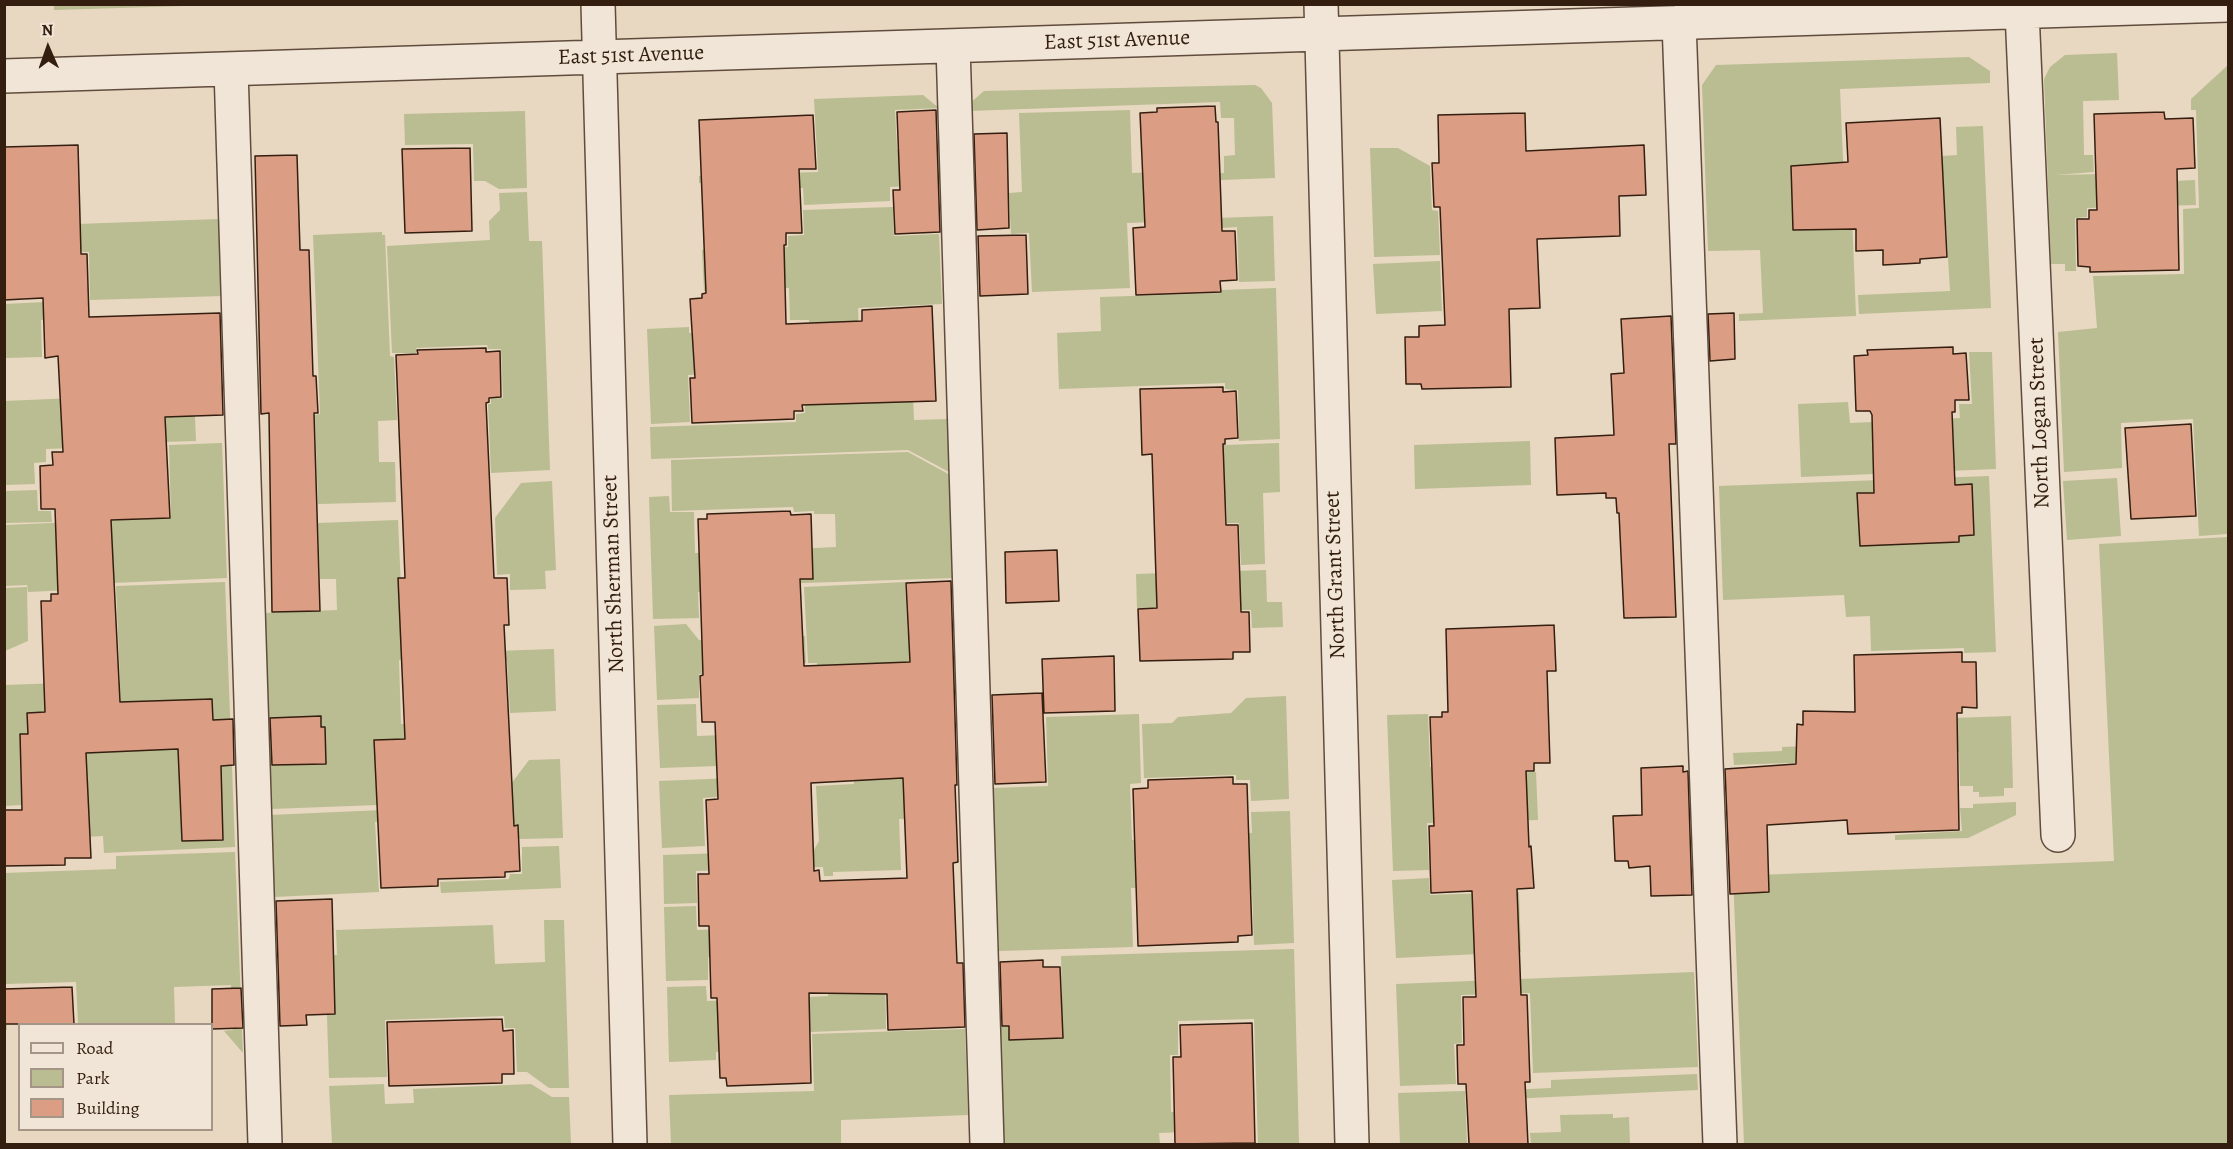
<!DOCTYPE html>
<html>
<head>
<meta charset="utf-8">
<style>
	body { margin:0 }
	#map { position:relative; width:2233px; height:1149px; overflow:hidden; background:#e8d7c1; font-family:Alegreya,serif }
	canvas { display:block }
	.frame { position:absolute; inset:0; border:6px solid #331e0f; pointer-events:none }
	.legend { position:absolute; left:18px; top:1023px; width:195px; height:108px; box-sizing:border-box; background:#f0e5d7; border:2px solid #a49587; margin:0; padding:8px 10px; list-style:none; font-size:18px; color:#331e0f }
	.legend li { display:flex; align-items:center; gap:12px; height:30px }
	.legend b { width:30px; border:2px solid #a49587 }
	.north { position:absolute; left:18px; top:18px; width:60px; height:60px; -webkit-text-stroke:4px #f0e5d7; paint-order:stroke; rotate:358deg; font-size:16px; font-weight:700; line-height:24px; text-align:center; color:#331e0f }
	.north::after { content:''; display:block; margin:auto; width:21px; height:27px; background:#331e0f; clip-path:polygon(50% 0,100% 100%,50% 72%,0 100%) }
</style>
</head>
<body>
<div id="map">
<canvas width="2233" height="1149"></canvas>
<div class="frame"></div>
<ul class="legend">
<li><b style="height:8px;background:#f0e5d7"></b>Road</li>
<li><b style="height:16px;background:#b9bd91"></b>Park</li>
<li><b style="height:16px;background:#dc9d85"></b>Building</li>
</ul>
<div class="north">N</div>
</div>
<script>
const g = document.querySelector('canvas').getContext('2d');
g.lineJoin = 'round';
function fill(path, color) { g.fillStyle = color; g.fill(path, 'evenodd'); }
const toPath = rows => new Path2D(rows.map(r => 'M' + r).join(''));
function strokePath(path, color, width, dash) { g.strokeStyle = color; g.lineWidth = width; g.lineCap = dash ? 'butt' : 'round'; g.setLineDash(dash || []); g.stroke(path); }
function write(font, color, halo, rows, align = 'center') {
  g.font = font + ' Alegreya,serif'; g.lineWidth = 4.5; g.setLineDash([]); g.textBaseline = 'middle'; g.strokeStyle = halo; g.fillStyle = color; for (const [text, x, y, turn = 0] of rows) {
    g.save(); g.translate(x, y); g.rotate((+turn || 0) * Math.PI / 180); g.textAlign = isNaN(turn) ? turn : align; if (halo) g.strokeText(text, 0, 0); g.fillText(text, 0, 0); g.restore();
  }
}
const green = toPath([
	[54,5,54,4,216,5,54,10],
	[2117,53,2119,100,2083,101,2084,155,2093,155,2094,172,2055,175,2151,173,2151,182,2195,180,2196,205,2087,208,2087,217,2075,218,2076,271,2065,271,2065,264,2051,264,2044,79,2050,67,2065,55],
	[1969,57,1990,71,1990,83,1840,89,1844,183,1852,216,1856,316,1739,321,1739,314,1763,313,1760,250,1708,251,1702,85,1716,65],
	[2228,65,2228,534,2199,536,2193,419,2121,423,2122,468,2064,472,2058,332,2097,328,2093,276,2184,274,2183,209,2199,208,2196,110,2191,110,2191,99],
	[1255,85,1261,88,1272,103,1275,178,1166,182,1166,175,1224,173,1224,156,1235,155,1234,118,1221,118,1220,102,969,111,969,104,984,91],
	[923,95,939,108,895,110,897,149,939,148,941,185,890,187,890,201,804,205,803,188,785,188,784,180,699,183,699,176,818,172,814,99],
	[1130,110,1132,173,1154,172,1155,222,1127,223,1130,288,1032,292,1029,233,1011,234,1009,193,1022,192,1019,113],
	[525,111,527,188,499,189,485,181,474,181,473,144,405,145,404,114],
	[1983,126,1991,308,1859,314,1858,295,1950,291,1942,156,1957,155,1956,127],
	[1370,148,1398,148,1430,166,1432,210,1438,211,1440,255,1374,257],
	[527,192,529,241,542,241,550,470,491,473,488,404,491,404,491,399,503,398,501,349,488,349,487,345,416,348,416,353,392,353,387,246,490,240,489,221,500,210,499,193],
	[893,207,894,236,939,234,942,304,858,308,860,369,810,354,809,320,790,320,789,288,704,291,702,250,788,247,788,236,804,235,803,210],
	[1273,216,1275,281,1239,282,1237,227,1221,228,1160,220],
	[219,219,222,296,90,300,89,252,78,252,77,224],
	[382,232,382,235,385,235,390,356,394,357,397,420,378,421,379,462,395,462,396,502,318,504,315,415,320,414,313,235],
	[1440,261,1442,311,1376,314,1373,264],
	[1276,288,1280,439,1239,441,1238,390,1225,389,1225,383,1059,389,1057,333,1101,331,1100,297,1222,293,1222,290],
	[66,301,67,319,41,320,42,357,5,358,4,304],
	[689,327,689,333,702,333,789,371,688,375,690,422,651,424,647,329],
	[1969,352,1992,352,1996,469,1801,477,1798,404,1848,402,1850,423,1960,418,1959,404,1972,404],
	[912,370,914,420,949,419,951,473,908,450,651,459,650,427,796,422,796,414,805,413,804,389],
	[194,393,196,441,163,442,163,445,46,449,46,462,34,463,35,484,5,485,4,401],
	[1530,441,1531,485,1415,489,1414,445],
	[222,443,227,578,113,583,112,588,28,592,27,585,5,586,4,525,171,518,169,445],
	[1279,443,1280,492,1263,493,1265,564,1241,565,1239,523,1227,523,1226,502,1174,503,1172,447],
	[908,452,950,475,953,578,714,586,795,549,836,547,835,514,814,514,814,511,794,512,793,507,672,511,671,460],
	[1989,476,1996,652,1964,653,1964,648,1871,651,1870,616,1846,617,1844,595,1723,600,1719,486],
	[2117,478,2121,536,2067,540,2063,481],
	[552,481,556,570,545,571,546,589,510,590,510,574,497,575,495,518,521,483],
	[37,490,38,511,51,511,52,522,5,523,5,491],
	[669,496,670,512,694,512,695,553,705,553,710,591,698,592,699,618,653,619,649,497],
	[398,520,403,633,465,657,399,660,401,724,429,724,404,804,271,809,264,613,337,610,336,579,320,579,318,523],
	[2228,537,2228,1144,1744,1144,1733,876,2114,861,2099,544],
	[1266,570,1267,602,1282,602,1283,627,1252,628,1251,610,1232,610,1231,605,1137,608,1136,574],
	[225,582,235,847,104,853,103,836,84,837,36,804,5,806,4,685,120,681,116,586],
	[905,582,908,638,957,637,959,698,920,699,817,667,817,663,808,663,804,587],
	[27,587,28,641,5,651,5,588],
	[686,624,699,640,805,636,806,663,710,667,710,673,699,674,699,698,657,700,654,626],
	[554,649,556,711,510,713,507,661,493,661,467,652],
	[1286,696,1289,799,1251,801,1250,780,1236,780,1236,775,1144,778,1142,724,1172,723,1178,717,1231,713,1246,698],
	[696,704,697,736,804,732,805,763,660,768,657,705],
	[1139,714,1141,783,1130,784,1132,840,1235,837,1236,884,1131,888,1133,947,999,951,993,788,1048,786,1046,717],
	[1428,714,1430,767,1443,767,1444,775,1536,772,1538,820,1427,823,1429,870,1393,871,1387,715],
	[2011,716,2013,788,2004,788,2004,796,1979,797,1979,792,1973,792,1973,786,1960,786,1959,752,1843,756,1843,761,1734,765,1733,753,1782,751,1782,747,1835,745,1835,722],
	[896,729,954,817,899,819,901,870,833,872,833,876,824,876,823,867,696,871,697,903,664,904,663,855,814,850,819,841,816,786,854,784,853,752],
	[560,759,563,838,519,839,518,825,500,825,496,804,529,760],
	[805,775,806,787,717,790,717,797,703,798,705,846,662,848,659,781],
	[2016,802,2016,815,1968,838,1895,840,1895,835,1962,831,1960,808,1973,808,1973,804],
	[405,809,405,820,375,822,379,892,274,897,270,815],
	[1290,811,1294,943,1254,945,1252,890,1239,890,1237,833,1252,833,1251,812],
	[559,846,561,888,441,893,440,882,509,879,510,874,522,874,522,847],
	[235,852,243,1053,224,1031,233,1030,231,985,174,987,175,1024,78,1024,76,982,5,984,7,1030,5,1030,4,873,116,869,116,856],
	[1429,878,1430,895,1519,892,1521,952,1396,958,1392,880],
	[696,906,697,930,806,926,807,953,708,957,708,980,666,981,664,907],
	[544,920,564,920,569,1088,549,1088,527,1072,517,1072,515,1028,505,1028,504,1016,385,1020,387,1077,329,1078,325,955,337,955,336,930,493,925,495,964,545,962],
	[1294,949,1299,1144,1258,1144,1254,1019,1178,1021,1178,1055,1170,1055,1171,1112,1183,1112,1183,1132,1159,1133,1160,1144,1002,1144,998,1000,1062,998,1061,956],
	[828,969,885,971,886,1029,810,1032,810,1036,726,1038,726,1051,716,1052,716,1060,669,1062,667,987,706,986,707,1001,774,999,775,1011,810,1009,810,997,828,996],
	[1694,972,1698,1067,1533,1073,1530,993,1461,995,1462,1043,1454,1044,1456,1084,1400,1086,1396,984],
	[965,1029,968,1115,841,1120,841,1144,671,1144,669,1095,814,1091,812,1034],
	[1697,1074,1698,1090,1467,1101,1466,1092,1551,1088,1551,1080],
	[384,1084,385,1104,414,1103,413,1089,531,1084,552,1097,569,1097,571,1144,332,1144,329,1086],
	[1465,1091,1467,1144,1400,1144,1398,1093],
	[1613,1114,1613,1118,1629,1117,1630,1144,1531,1144,1530,1133,1561,1132,1560,1115]
]);
const building = toPath([
	[1215,106,1216,122,1218,122,1222,231,1235,231,1237,280,1220,281,1221,292,1136,295,1133,228,1145,227,1140,113,1157,112,1157,108,1215,106],
	[936,110,940,232,895,234,893,190,900,190,897,112,936,110],
	[2164,112,2165,119,2193,118,2195,168,2177,169,2179,270,2090,272,2090,267,2078,266,2077,219,2089,219,2089,210,2097,210,2094,114,2164,112],
	[1525,113,1526,151,1644,145,1646,195,1619,196,1620,236,1537,239,1540,308,1509,309,1511,387,1422,389,1421,384,1406,384,1405,337,1419,337,1419,326,1445,325,1440,207,1434,207,1432,163,1439,163,1438,115,1525,113],
	[813,115,816,169,799,169,802,233,786,233,786,245,784,245,786,324,862,321,862,310,932,306,936,401,802,405,803,411,794,411,794,419,692,423,690,378,695,378,690,299,702,298,702,294,706,293,699,120,813,115],
	[1940,118,1947,257,1920,259,1920,263,1883,265,1883,250,1856,251,1856,229,1793,230,1791,166,1848,162,1846,123,1940,118],
	[1007,133,1009,228,977,230,974,134,1007,133],
	[78,145,81,254,87,254,89,317,220,313,223,415,165,417,170,518,111,520,120,702,212,699,213,720,233,719,234,765,221,766,223,840,182,841,178,749,86,753,91,858,65,858,65,865,4,866,4,810,22,810,20,734,28,734,27,713,45,712,41,601,51,601,51,594,58,594,55,509,41,509,40,466,53,465,52,452,63,452,58,356,45,358,43,298,4,300,4,147,78,145],
	[470,148,472,231,405,233,402,149,470,148],
	[297,155,300,250,309,250,313,376,316,376,318,413,314,413,320,611,272,612,269,413,261,414,255,156,297,155],
	[1026,235,1028,294,980,296,978,236,1026,235],
	[1734,313,1735,359,1710,361,1708,314,1734,313],
	[1671,316,1676,444,1669,444,1676,617,1624,618,1619,513,1617,513,1616,498,1606,498,1606,493,1557,495,1555,438,1614,435,1611,374,1624,373,1621,319,1671,316],
	[1953,347,1953,354,1966,353,1969,400,1955,400,1955,412,1952,412,1955,485,1972,484,1974,535,1959,536,1959,542,1860,546,1857,493,1874,493,1872,415,1870,411,1856,411,1854,356,1868,355,1867,350,1953,347],
	[486,348,486,352,500,351,501,397,489,398,489,402,486,403,494,578,507,578,509,625,504,625,514,826,518,825,520,871,505,872,505,877,438,879,438,886,381,888,374,740,405,739,398,578,405,578,396,355,418,354,417,350,486,348],
	[1223,387,1223,392,1236,391,1238,438,1225,439,1225,444,1223,444,1226,525,1238,525,1241,612,1249,612,1250,652,1233,652,1233,659,1140,661,1138,609,1157,608,1152,454,1142,455,1140,389,1223,387],
	[2191,424,2196,516,2131,519,2125,428,2191,424],
	[790,511,791,515,811,514,813,579,800,579,804,666,910,662,906,583,951,581,957,785,955,785,958,862,953,863,957,963,963,963,965,1027,888,1030,887,994,809,993,811,1083,727,1086,726,1078,720,1078,717,998,711,998,709,926,699,926,698,874,709,874,706,800,718,799,715,722,702,722,700,676,703,675,698,519,707,519,707,514,790,511],
	[903,778,907,878,820,881,819,870,814,871,811,783,903,778],
	[1057,550,1059,601,1006,603,1005,552,1057,550],
	[1554,625,1556,671,1547,671,1550,763,1534,763,1534,771,1526,771,1529,847,1531,846,1534,888,1517,889,1521,995,1527,995,1530,1082,1525,1082,1528,1144,1469,1144,1466,1084,1458,1084,1457,1045,1464,1045,1463,997,1476,997,1472,891,1431,893,1429,826,1434,826,1430,717,1442,717,1442,712,1448,712,1446,629,1554,625],
	[1962,652,1962,662,1976,662,1977,708,1962,707,1962,713,1957,713,1959,830,1848,834,1847,820,1767,825,1769,892,1730,894,1725,769,1796,764,1797,724,1803,725,1803,711,1855,712,1854,655,1962,652],
	[1114,656,1115,711,1044,713,1042,659,1114,656],
	[1042,693,1046,782,995,784,992,695,1042,693],
	[321,716,321,727,325,727,326,764,272,765,270,718,321,716],
	[1683,766,1683,772,1688,771,1692,895,1651,896,1650,866,1629,868,1628,861,1615,861,1613,816,1642,815,1641,768,1683,766],
	[1233,777,1233,784,1247,784,1252,935,1238,936,1238,942,1138,946,1133,789,1148,788,1148,780,1233,777],
	[332,899,335,1014,306,1015,307,1025,280,1026,276,901,332,899],
	[1043,960,1043,967,1060,967,1063,1038,1009,1040,1009,1026,1002,1026,1000,962,1043,960],
	[72,987,74,1024,4,1024,4,989,72,987],
	[241,988,243,1028,212,1029,212,989,241,988],
	[502,1019,503,1031,513,1030,514,1074,502,1074,502,1083,389,1086,387,1022,502,1019],
	[1252,1023,1255,1143,1175,1144,1173,1057,1181,1057,1180,1025,1252,1023]
]);
const minor = toPath([
	[598,4,630,1144],
	[1321,4,1352,1144],
	[2022,11,2058,835],
	[1679,22,1720,1144],
	[953,46,987,1144],
	[231,69,265,1144],
	[4,76,2228,5]
]);
const streetNames = [
	["East 51st Avenue",1117,41,-2],
	["East 51st Avenue",631,56,-2],
	["North Logan Street",2040,423,-92],
	["North Sherman Street",614,574,-92],
	["North Grant Street",1336,575,-92]
];
fill(green, '#b9bd91');
fill(building, '#dc9d85');
strokePath(building, '#331e0f', 1.5);
strokePath(minor, '#604c3c', 36);
strokePath(minor, '#f0e5d7', 33);
write('22px', '#331e0f', '#f0e5d7', streetNames);
</script>
</body>
</html>
